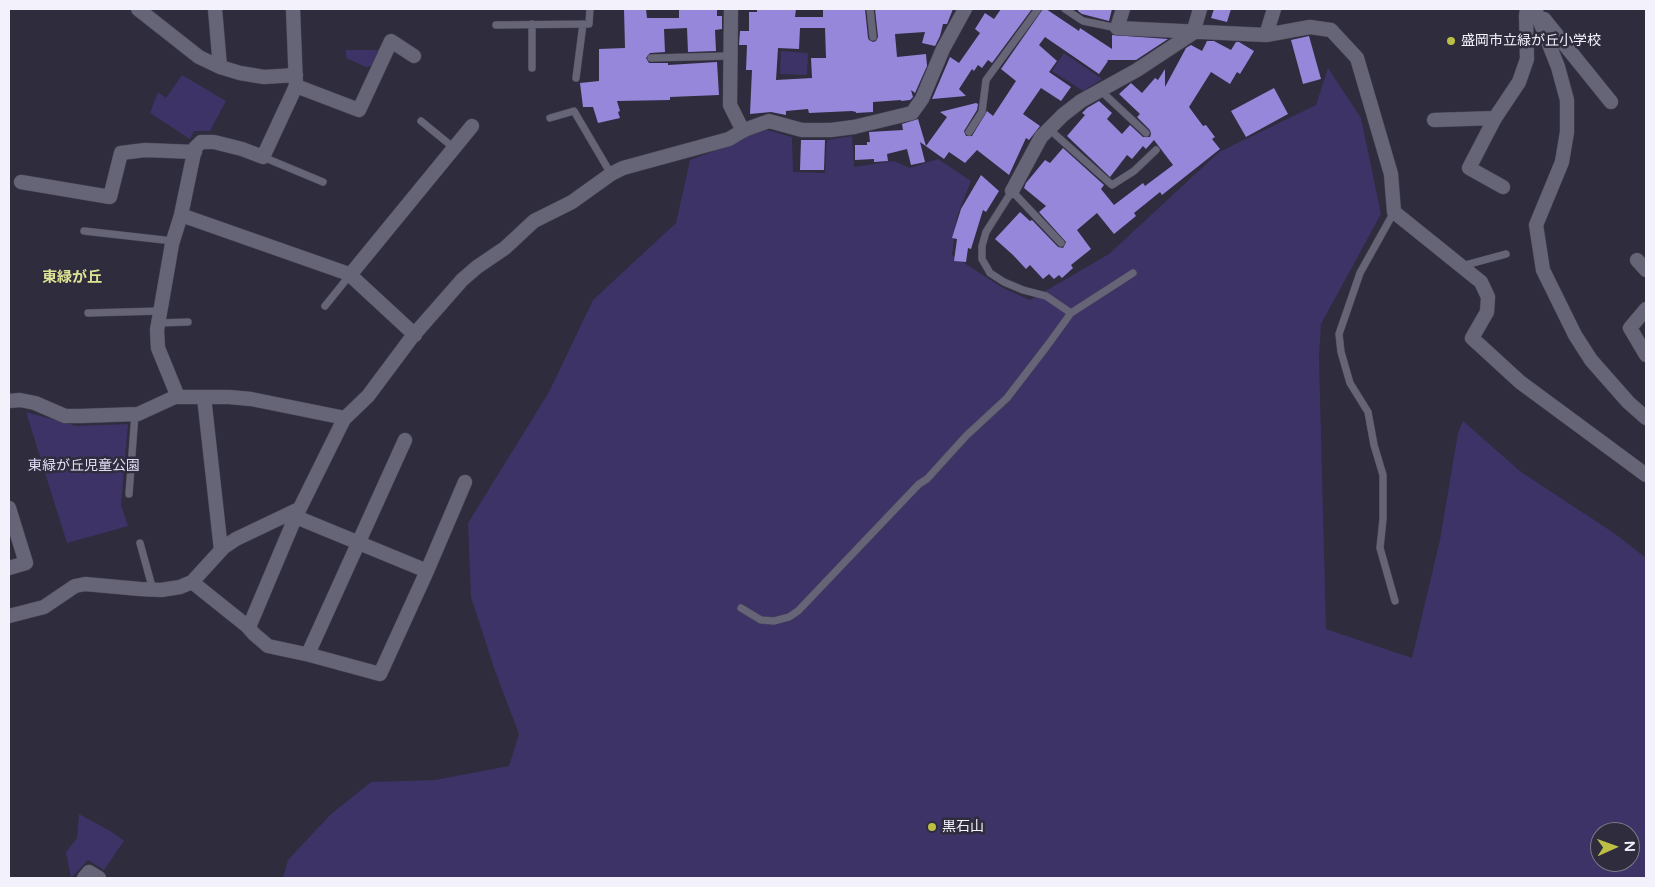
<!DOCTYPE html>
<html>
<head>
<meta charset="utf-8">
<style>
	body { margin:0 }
	#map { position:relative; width:1655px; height:887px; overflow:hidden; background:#2e2c3d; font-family:"Varela Round",sans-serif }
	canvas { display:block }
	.frame { position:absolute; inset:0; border:10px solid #f2f1fc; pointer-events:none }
	.north { position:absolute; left:1590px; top:822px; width:50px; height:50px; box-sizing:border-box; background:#2e2c3d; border:1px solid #7c7b89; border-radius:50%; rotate:88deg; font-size:14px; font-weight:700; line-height:20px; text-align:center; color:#f2f1fc }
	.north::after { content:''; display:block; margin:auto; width:18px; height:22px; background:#bcbf44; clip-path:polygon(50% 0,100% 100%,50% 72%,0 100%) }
</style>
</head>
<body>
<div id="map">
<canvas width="1655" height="887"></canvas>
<div class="frame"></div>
<div class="north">N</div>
</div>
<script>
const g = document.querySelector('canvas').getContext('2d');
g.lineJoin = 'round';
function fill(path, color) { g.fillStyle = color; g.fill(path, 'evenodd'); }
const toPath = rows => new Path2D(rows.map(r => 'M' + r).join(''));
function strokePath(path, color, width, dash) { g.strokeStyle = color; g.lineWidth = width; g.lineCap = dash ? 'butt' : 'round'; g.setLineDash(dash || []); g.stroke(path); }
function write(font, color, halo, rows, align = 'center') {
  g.font = font + ' "Varela Round","Noto Sans JP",sans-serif'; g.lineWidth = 5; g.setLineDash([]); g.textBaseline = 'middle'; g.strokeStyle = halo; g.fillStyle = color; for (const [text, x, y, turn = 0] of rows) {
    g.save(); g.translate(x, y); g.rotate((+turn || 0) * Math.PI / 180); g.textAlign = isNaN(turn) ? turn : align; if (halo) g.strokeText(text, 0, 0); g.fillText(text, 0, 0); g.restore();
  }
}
const green = toPath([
	[346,50,378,50,371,66,366,67,346,58],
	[781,51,808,53,807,75,780,74],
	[1064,53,1102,79,1083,91,1052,71],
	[1328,68,1361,118,1381,214,1321,324,1319,357,1326,629,1412,658,1440,540,1458,433,1463,421,1521,472,1614,533,1646,558,1646,878,283,878,288,860,330,815,371,782,435,780,509,766,519,734,495,671,471,597,468,523,549,392,593,300,676,223,690,160,738,142,749,135,767,130,792,137,793,172,825,173,827,140,852,136,854,167,894,161,910,168,938,159,971,181,957,217,952,255,1003,288,1030,300,1109,254,1219,152,1316,105],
	[1600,832,1630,832,1630,862,1600,862],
	[182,75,226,101,210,131,194,131,190,139,150,113,158,92,166,98],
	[26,412,77,426,128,424,121,505,128,526,67,543],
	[79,814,112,832,124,841,104,870,88,860,71,878,66,852,77,838]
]);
const building = toPath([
	[624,9,646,9,647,18,679,18,679,9,717,9,717,16,722,16,722,29,715,30,716,51,688,52,687,28,664,29,665,52,650,53,646,58,649,63,668,63,668,65,717,62,719,95,670,97,670,100,617,101,620,111,618,112,620,118,598,123,593,107,583,107,580,83,599,81,599,49,625,48],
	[757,9,796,9,795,17,823,17,823,10,865,9,868,38,869,40,873,42,876,41,878,37,875,9,953,9,947,24,943,24,940,36,935,46,922,43,925,32,895,34,897,57,926,54,927,66,915,93,911,90,913,97,910,100,901,101,901,100,873,102,873,112,856,113,856,112,852,111,809,113,808,109,786,111,786,115,771,112,750,114,752,70,746,70,747,45,739,45,740,31,749,31,749,12,757,12],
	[800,28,825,28,826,58,811,58,812,78,776,80,778,48,799,49],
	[1001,9,1032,9,992,63,988,60,982,68,978,65,974,71,972,69,959,89,966,96,932,99,950,57,959,63,980,33,975,29,985,13,994,19],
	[1043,9,1046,9,1079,31,1080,28,1112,49,1112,35,1168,39,1136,60,1107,60,1108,61,1099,74,1045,37,1039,45,1057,61,1049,72,1071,87,1061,101,1041,88,1023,114,1040,126,1029,140,1026,138,1009,175,977,150,965,163,949,152,944,159,920,142,925,162,911,165,907,149,887,154,888,161,874,162,874,159,855,160,855,145,867,145,867,142,870,142,869,132,903,130,902,124,918,119,926,146,947,117,940,112,976,103,978,104,977,110,964,131,966,136,972,136,987,111,993,116,1016,81,1001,69],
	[1078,9,1112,9,1109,21,1082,14,1078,11],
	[1214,9,1231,9,1227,22,1211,18],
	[1309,36,1321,79,1303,84,1291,40],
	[1207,41,1214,41,1231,50,1236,42,1239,42,1254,51,1240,74,1237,72,1230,84,1211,72,1189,107,1203,126,1206,125,1215,137,1212,139,1220,149,1162,195,1160,192,1134,213,1136,216,1114,234,1097,213,1077,230,1091,249,1071,265,1073,268,1062,278,1059,275,1054,279,1049,274,1043,279,1030,265,1026,269,1013,255,995,239,1020,212,1030,221,1032,220,1058,247,1063,248,1066,242,1039,212,1046,206,1024,188,1026,183,1045,160,1050,163,1063,148,1104,185,1101,189,1114,205,1143,183,1145,186,1173,165,1154,140,1146,149,1143,146,1132,159,1127,155,1110,177,1067,136,1085,115,1082,113,1087,108,1099,101,1112,113,1107,119,1122,134,1130,125,1143,137,1150,137,1151,134,1150,130,1137,117,1140,114,1119,94,1131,83,1142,93,1155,78,1158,80,1165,69,1165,87,1186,48,1191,45,1202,51],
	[1274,88,1288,114,1246,137,1231,111],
	[801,140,825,140,824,170,800,170],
	[981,175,999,191,986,212,983,210,971,249,968,248,966,262,954,261,957,239,952,238,961,209]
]);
const lane = toPath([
	[870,9,873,37],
	[1065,9,1083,21,1117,28],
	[532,24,532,68],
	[496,25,589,24,590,9],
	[651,58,729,56],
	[576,78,583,24],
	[1101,91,1146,133],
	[550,118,574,111,611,174],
	[421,121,454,148],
	[1049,129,1112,185,1134,171,1156,150],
	[969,132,982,112,986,80,1038,9],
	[263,157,323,182],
	[1394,212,1360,273,1339,334,1341,352,1350,383,1368,412,1374,445,1383,475,1383,519,1380,548,1395,601],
	[84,231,173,241],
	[1061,243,1012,191,986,232,982,246,982,259,990,273,1004,282,1023,290,1046,296,1071,313],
	[1462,266,1506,254],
	[325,306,350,275],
	[88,313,160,311],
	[158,323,188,322],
	[129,494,135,414],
	[140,543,153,590],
	[741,608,761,620,774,621,789,617,798,611,919,484,927,479,966,436,1007,398,1047,346,1071,313,1133,273]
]);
const street = toPath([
	[138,9,199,57,220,67,240,73,264,77,296,75],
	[215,9,220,67],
	[731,9,730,105,743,131],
	[1123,9,1117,28,1266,35,1310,27,1331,30,1357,58,1391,174,1394,212,1481,282,1488,297,1487,312,1472,338,1520,382,1646,475],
	[1535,9,1558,67,1567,100,1567,132,1562,162,1536,225,1543,270,1575,335,1591,360,1628,402,1646,418],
	[1544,19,1611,102],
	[1266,35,1274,9],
	[296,86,359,110,391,41,414,56],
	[1434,120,1495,118],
	[21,182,110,197,121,153,145,150,195,152],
	[1503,187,1469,168,1495,118,1519,82,1527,59,1526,16,1527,9],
	[1012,191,1041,137,1063,115,1081,101,1137,70,1193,33,1200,9],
	[181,215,349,274,415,335],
	[1637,260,1646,270],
	[350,275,472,126],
	[1646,309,1630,328,1646,355],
	[178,397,158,348,157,330,172,244,181,215,195,148,201,142,214,142,242,149,263,157,296,86,293,9],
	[204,397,221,550],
	[9,401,20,400,35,403,65,416,81,416,138,414,175,397,229,397,251,399,345,418],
	[9,508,26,563,9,568],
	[296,517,427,571],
	[192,582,247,626,254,634,268,646,310,655,380,674,427,571,465,482],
	[9,616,44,607,75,586,85,584,140,589,161,590,180,587,192,582,224,547,236,539,299,509],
	[249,627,295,518,344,419,368,396,412,337,462,280,477,267,505,248,534,221,572,202,611,174,623,168,729,139,744,130,769,121,802,130,831,130,854,127,912,113,922,99,943,49,965,9],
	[308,654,405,440],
	[84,878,89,872,99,878]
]);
const markers = [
	[1451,41,5,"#bcbf44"],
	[932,827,5,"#bcbf44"]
];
const poiNames = [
	["盛岡市立緑が丘小学校",1461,41],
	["黒石山",942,827]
];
const parkNames = [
	["東緑が丘児童公園",84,466]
];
const neighbourhoodNames = [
	["東緑が丘",72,278]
];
fill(green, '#3d3367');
fill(building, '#9687db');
strokePath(lane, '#4b4957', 8);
strokePath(street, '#4b4957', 15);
strokePath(lane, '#666477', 7);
strokePath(street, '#666477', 14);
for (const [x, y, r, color] of markers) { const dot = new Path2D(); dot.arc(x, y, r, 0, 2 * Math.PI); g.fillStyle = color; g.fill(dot); strokePath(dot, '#2e2c3d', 2); }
write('14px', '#f2f1fc', '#2e2c3d', poiNames, 'left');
write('14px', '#e0ddf4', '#2e2c3d', parkNames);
write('bold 15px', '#dfe394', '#2e2c3d', neighbourhoodNames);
</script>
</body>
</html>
